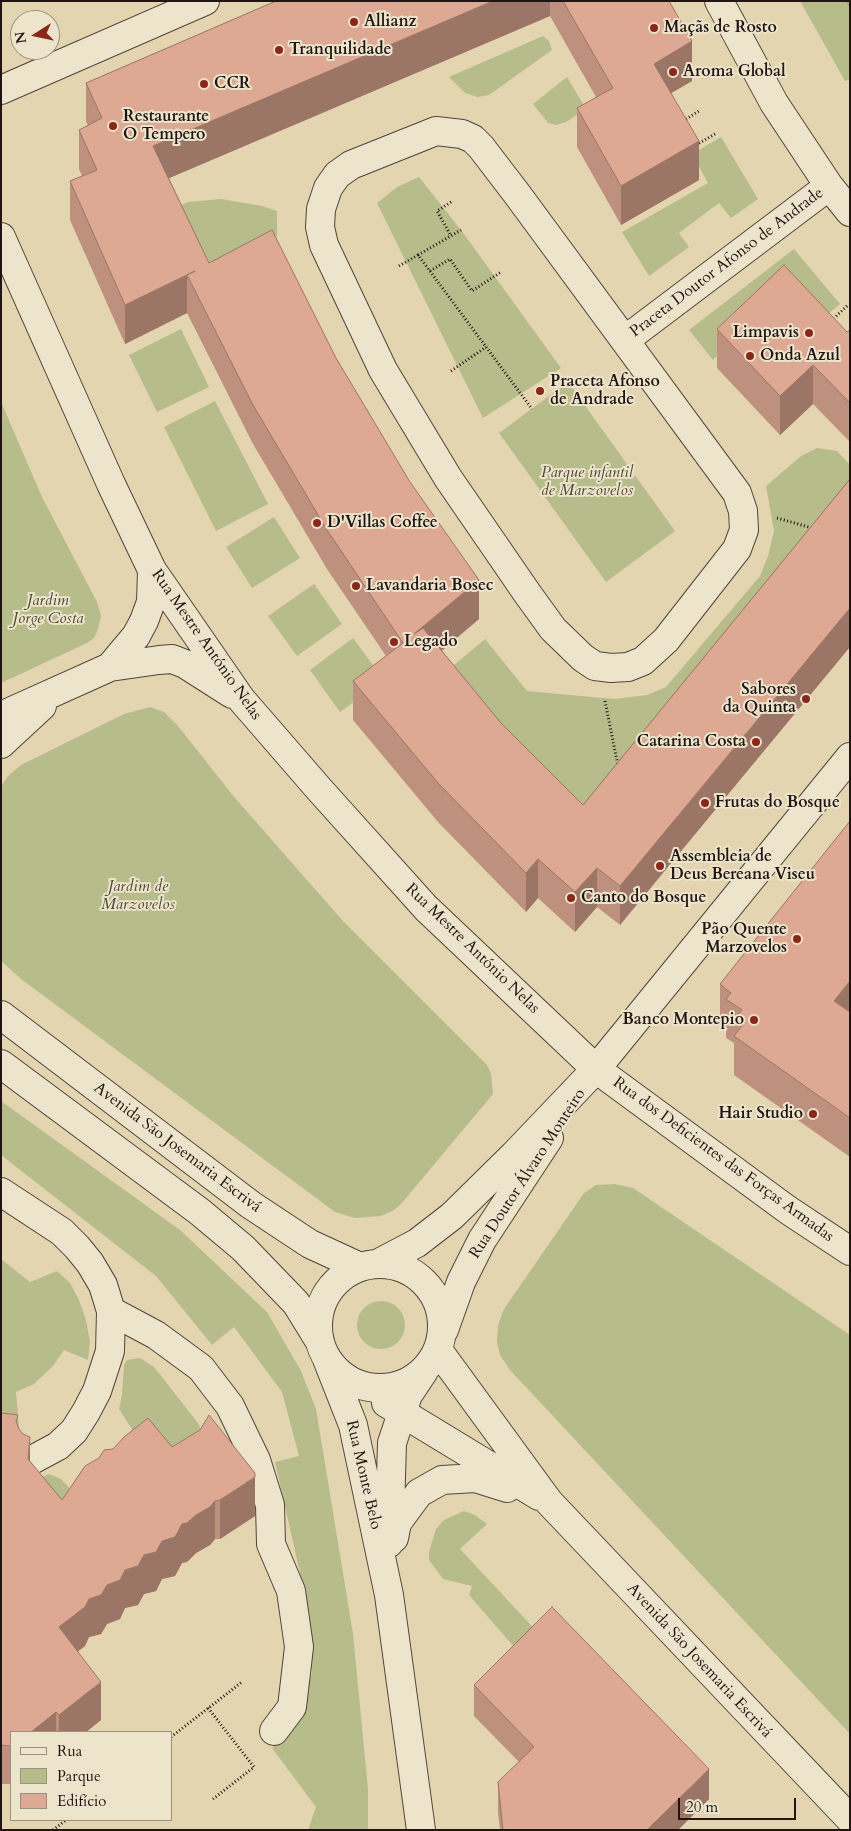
<!DOCTYPE html>
<html>
<head>
<meta charset="utf-8">
<style>
	body { margin:0 }
	#map { position:relative; width:851px; height:1831px; overflow:hidden; background:#e4d5b1; font-family:Cardo,serif }
	canvas { display:block }
	.frame { position:absolute; inset:0; border:2px solid #211511; pointer-events:none }
	.legend { position:absolute; left:10px; top:1731px; width:162px; height:90px; box-sizing:border-box; background:#ede4cc; border:1px solid #9b9181; margin:0; padding:6px 9px; list-style:none; font-size:15px; color:#211511 }
	.legend li { display:flex; align-items:center; gap:10px; height:25px }
	.legend b { width:25px; border:1px solid #9b9181 }
	.north { position:absolute; left:10px; top:10px; width:50px; height:50px; box-sizing:border-box; background:#ede4cc; border:1px solid #9b9181; border-radius:50%; rotate:260deg; font-size:14px; font-weight:700; line-height:20px; text-align:center; color:#211511 }
	.north::after { content:''; display:block; margin:auto; width:18px; height:22px; background:#8f2418; clip-path:polygon(50% 0,100% 100%,50% 72%,0 100%) }
	.scale { position:absolute; left:678px; top:1798px; width:118px; height:22px; box-sizing:border-box; border:2px solid #211511; border-top:0; padding-left:6px; font-size:15px; line-height:18px; white-space:nowrap; color:#211511; -webkit-text-stroke:4px #ede4cc; paint-order:stroke }
</style>
</head>
<body>
<div id="map">
<canvas width="851" height="1831"></canvas>
<div class="frame"></div>
<ul class="legend">
<li><b style="height:6px;background:#ede4cc"></b>Rua</li>
<li><b style="height:14px;background:#b6bd8a"></b>Parque</li>
<li><b style="height:14px;background:#dda992"></b>Edifício</li>
</ul>
<div class="north">N</div>
<div class="scale">20 m</div>
</div>
<script>
const g = document.querySelector('canvas').getContext('2d');
g.lineJoin = 'round';
function fill(path, color) { g.fillStyle = color; g.fill(path, 'evenodd'); }
const toPath = rows => new Path2D(rows.map(r => 'M' + r).join(''));
function strokePath(path, color, width, dash) { g.strokeStyle = color; g.lineWidth = width; g.lineCap = dash ? 'butt' : 'round'; g.setLineDash(dash || []); g.stroke(path); }
function write(font, color, halo, rows, align = 'center') {
  g.font = font + ' Cardo,serif'; g.lineWidth = 4; g.setLineDash([]); g.textBaseline = 'middle'; g.strokeStyle = halo; g.fillStyle = color; for (const [text, x, y, turn = 0] of rows) {
    g.save(); g.translate(x, y); g.rotate((+turn || 0) * Math.PI / 180); g.textAlign = isNaN(turn) ? turn : align; if (halo) g.strokeText(text, 0, 0); g.fillText(text, 0, 0); g.restore();
  }
}
const green = toPath([
	[800,1,850,1,850,79,845,81],
	[543,36,549,41,552,50,489,95,477,97,465,93,449,77],
	[567,77,586,109,566,122,556,125,548,123,533,104],
	[721,137,758,199,731,218,719,203,679,233,689,247,649,276,622,232,708,183,692,154],
	[419,177,461,230,561,368,483,418,377,203,397,187],
	[221,199,262,206,277,211,277,236,198,279,166,212,188,202],
	[794,249,840,304,816,324,744,330,713,360,689,330],
	[181,329,209,387,157,412,129,355],
	[568,382,675,531,606,582,499,433],
	[215,401,268,504,216,531,164,427],
	[1,402,42,497,97,602,101,616,98,629,94,638,87,643,1,683],
	[817,448,837,451,850,465,850,495,582,844,435,681,485,639,527,691,614,699,647,695,666,687,760,576,768,556,774,531,766,486,801,456],
	[274,517,300,558,252,588,226,547],
	[314,584,342,624,297,656,268,616],
	[353,638,384,680,340,712,310,670],
	[150,707,164,712,178,726,235,798,343,921,487,1065,491,1073,493,1094,401,1204,394,1210,381,1216,355,1218,335,1212,21,979,1,961,1,786,8,776,21,765,124,714],
	[1,1101,180,1230,267,1312,301,1371,316,1409,353,1634,368,1789,368,1830,308,1830,316,1807,272,1748,297,1723,312,1673,300,1573,275,1462,299,1456,282,1392,234,1327,212,1345,156,1276,1,1155],
	[615,1184,633,1188,850,1335,850,1734,510,1370,500,1355,497,1342,498,1325,504,1309,584,1193,596,1185],
	[1,1259,30,1282,57,1271,70,1283,79,1300,86,1320,90,1342,88,1360,64,1350,53,1366,34,1384,16,1392,19,1427,1,1431],
	'357 1325a24 24 0 1 1 48 0a24 24 0 1 1-48 0Z',
	[140,1358,154,1367,198,1423,219,1465,81,1513,39,1485,42,1477,49,1474,61,1479,74,1493,133,1431,119,1409,122,1395,124,1365,127,1360],
	[464,1511,475,1515,487,1524,460,1549,544,1639,521,1655,469,1595,472,1586,443,1579,429,1560,429,1552,436,1529,444,1520]
]);
const path = toPath([
	[683,121,699,111],
	[696,145,715,134],
	[451,202,437,211,451,236],
	[418,255,461,230],
	[399,266,418,255,532,409],
	[430,271,450,259,472,291,501,272],
	[831,321,848,305],
	[451,371,486,347],
	[777,518,812,528],
	[605,701,618,766],
	[208,1708,254,1767,213,1799],
	[171,1737,242,1682],
	[53,1830,66,1820]
]);
const minor = toPath([
	[719,1,774,103,829,186,850,212],
	[1,90,205,1],
	[436,131,462,134,473,139,481,147,517,194,737,493,743,511,744,530,737,549,666,640,643,661,628,667,611,668,595,666,583,658,553,629,527,593,448,478,383,370,324,245,320,227,321,209,328,188,337,175,351,165,436,131],
	[1,237,111,484,152,570,241,699,319,789,426,908,596,1069,788,1210,850,1251],
	[625,340,829,186],
	[110,667,136,636,144,621,151,602,152,570],
	[1,716,110,667,159,660,172,659,185,664,232,694],
	[1,744,42,706],
	[1,1015,251,1205,310,1244,360,1267],
	[1,1064,200,1212,243,1248,296,1303,320,1342],
	[1,1192,62,1232,77,1247,90,1263,103,1285,111,1311,110,1351,97,1391,86,1412,74,1431,58,1446,32,1460],
	[379,1263,417,1243,452,1216,514,1155,596,1069,850,757],
	'318 1326a62 62 0 1 1 124 0a62 62 0 1 1-124 0Z',
	[111,1311,156,1335,201,1368,230,1406,256,1460,270,1505,271,1544,291,1591,299,1647,292,1707,274,1731],
	[444,1330,461,1282,482,1240,549,1138],
	[438,1350,549,1502,850,1819],
	[327,1359,353,1425,389,1595,421,1830],
	[386,1403,539,1496],
	[394,1538,397,1523,419,1493,442,1480,475,1478,507,1488],
	[389,1543,392,1443,408,1395,424,1371]
]);
const wall = toPath([
	[276,1,669,1,692,81,671,93,699,180,621,225,577,147,577,108,596,97,550,16,169,178,209,263,336,358,479,619,442,651,501,723,583,805,850,479,620,925,597,907,575,932,538,898,526,912,438,822,353,720,353,681,386,656,327,569,253,444,187,313,125,344,70,220,70,181,82,176,79,169,79,130,88,125,86,122,86,83],
	[846,1,850,1,850,9],
	[717,329,847,332,850,330,850,442,813,404,780,435,717,368],
	[850,821,850,1157,734,1075,734,1043,726,1038,726,1028,720,1023,720,984],
	[1,1413,18,1428,30,1461,62,1500,172,1447,255,1516,220,1539,215,1539,210,1545,196,1553,187,1562,182,1563,175,1576,162,1579,156,1591,144,1594,138,1605,125,1608,120,1619,107,1624,101,1634,89,1637,85,1646,78,1651,101,1720,86,1732,11,1732,11,1784,1,1784],
	[474,1685,709,1799,678,1830,500,1830,498,1813,498,1782,519,1762,474,1716]
]);
const shadedWall = toPath([
	[493,1,550,1,550,16,153,185,153,146],
	[692,41,692,81,654,103,654,64],
	[699,141,699,180,621,225,621,186],
	[187,275,187,313,125,344,125,305],
	[813,365,813,404,780,435,780,396],
	[479,580,479,619,414,673,414,634],
	[850,608,850,647,620,925,620,886],
	[538,859,538,898,526,912,526,873],
	[597,868,597,907,575,932,575,892],
	[850,981,850,1020,834,1001],
	[30,1437,30,1475,28,1459],
	[255,1477,255,1516,220,1539,220,1500],
	[215,1501,215,1539,210,1545,196,1553,187,1562,182,1563,175,1576,162,1579,156,1591,144,1594,138,1605,125,1608,120,1619,107,1624,101,1634,89,1637,85,1646,59,1666,59,1627,89,1599,182,1524],
	[101,1682,101,1720,86,1732,59,1732,59,1715],
	[56,1712,56,1732,31,1732],
	[709,1769,709,1799,678,1830,647,1830]
]);
const building = toPath([
	[276,1,493,1,153,146,209,263,272,230,336,358,410,482,479,580,414,634,423,628,501,723,583,805,850,479,850,608,620,886,597,868,575,892,538,859,526,873,438,783,353,681,403,643,327,530,253,405,187,275,195,271,125,305,70,181,97,170,79,130,102,118,86,83,276,1],
	[563,1,669,1,692,41,654,64,699,141,621,186,577,108,613,88,563,1],
	[784,265,847,332,850,330,850,403,813,365,780,396,717,329,784,265],
	[850,821,850,981,834,1001,850,1012,850,1118,734,1036,745,1022,737,1016,742,1010,726,999,731,993,720,984,850,821],
	[1,1413,18,1415,16,1421,19,1429,23,1434,30,1437,28,1459,62,1500,85,1466,99,1458,104,1450,113,1449,124,1437,148,1418,172,1447,200,1430,209,1415,255,1473,255,1477,220,1500,215,1501,210,1507,196,1515,187,1523,182,1524,175,1537,162,1541,156,1552,144,1555,138,1566,125,1570,120,1580,107,1585,101,1595,89,1599,85,1607,59,1627,101,1682,59,1715,56,1712,31,1732,11,1732,11,1746,1,1745,1,1413],
	[552,1607,709,1769,647,1830,503,1830,498,1782,534,1747,474,1685,552,1607]
]);
const markers = [
	[354,22,5,"#8f2418"],
	[654,28,5,"#8f2418"],
	[279,50,5,"#8f2418"],
	[673,72,5,"#8f2418"],
	[204,84,5,"#8f2418"],
	[113,126,5,"#8f2418"],
	[809,333,5,"#8f2418"],
	[750,356,5,"#8f2418"],
	[540,391,5,"#8f2418"],
	[317,523,5,"#8f2418"],
	[356,586,5,"#8f2418"],
	[394,642,5,"#8f2418"],
	[806,699,5,"#8f2418"],
	[756,742,5,"#8f2418"],
	[705,803,5,"#8f2418"],
	[660,866,5,"#8f2418"],
	[571,898,5,"#8f2418"],
	[797,939,5,"#8f2418"],
	[754,1020,5,"#8f2418"],
	[813,1114,5,"#8f2418"]
];
const poiNames = [
	["Allianz",364,22],
	["Maçãs de Rosto",664,28],
	["Tranquilidade",289,50],
	["Aroma Global",683,72],
	["CCR",214,84],
	["Restaurante",123,117],
	["O Tempero",123,135],
	["Limpavis",799,333,"right"],
	["Onda Azul",760,356],
	["Praceta Afonso",550,382],
	["de Andrade",550,400],
	["D'Villas Coffee",327,523],
	["Lavandaria Bosec",366,586],
	["Legado",404,642],
	["Sabores",796,690,"right"],
	["da Quinta",796,708,"right"],
	["Catarina Costa",746,742,"right"],
	["Frutas do Bosque",715,803],
	["Assembleia de",670,857],
	["Deus Bereana Viseu",670,875],
	["Canto do Bosque",581,898],
	["Pão Quente",787,930,"right"],
	["Marzovelos",787,948,"right"],
	["Banco Montepio",744,1020,"right"],
	["Hair Studio",803,1114,"right"]
];
const streetNames = [
	["Praceta Doutor Afonso de Andrade",727,263,-37],
	["Rua Mestre António Nelas",206,645,55],
	["Rua Mestre António Nelas",472,949,44],
	["Avenida São Josemaria Escrivá",177,1148,37],
	["Rua dos Deficientes das Forças Armadas",723,1160,36],
	["Rua Doutor Álvaro Monteiro",528,1174,-57],
	["Rua Monte Belo",363,1475,77],
	["Avenida São Josemaria Escrivá",699,1661,47]
];
const parkNames = [
	["Parque infantil",587,473],
	["de Marzovelos",587,491],
	["Jardim",48,601],
	["Jorge Costa",48,619],
	["Jardim de",138,887],
	["Marzovelos",138,905]
];
fill(green, '#b6bd8a');
strokePath(minor, '#524539', 30);
strokePath(path, '#211511', 3, [1, 2.5]);
strokePath(minor, '#ede4cc', 28);
fill(wall, '#be917e');
fill(shadedWall, '#9b7666');
fill(building, '#dda992');
strokePath(building, '#9b7666', 1);
for (const [x, y, r, color] of markers) { const dot = new Path2D(); dot.arc(x, y, r, 0, 2 * Math.PI); g.fillStyle = color; g.fill(dot); strokePath(dot, '#ede4cc', 2); }
write('bold 16px', '#211511', '#ede4cc', poiNames, 'left');
write('16px', '#211511', '#ede4cc', streetNames);
write('italic 16px', '#4e4735', '#ede4cc', parkNames);
</script>
</body>
</html>
